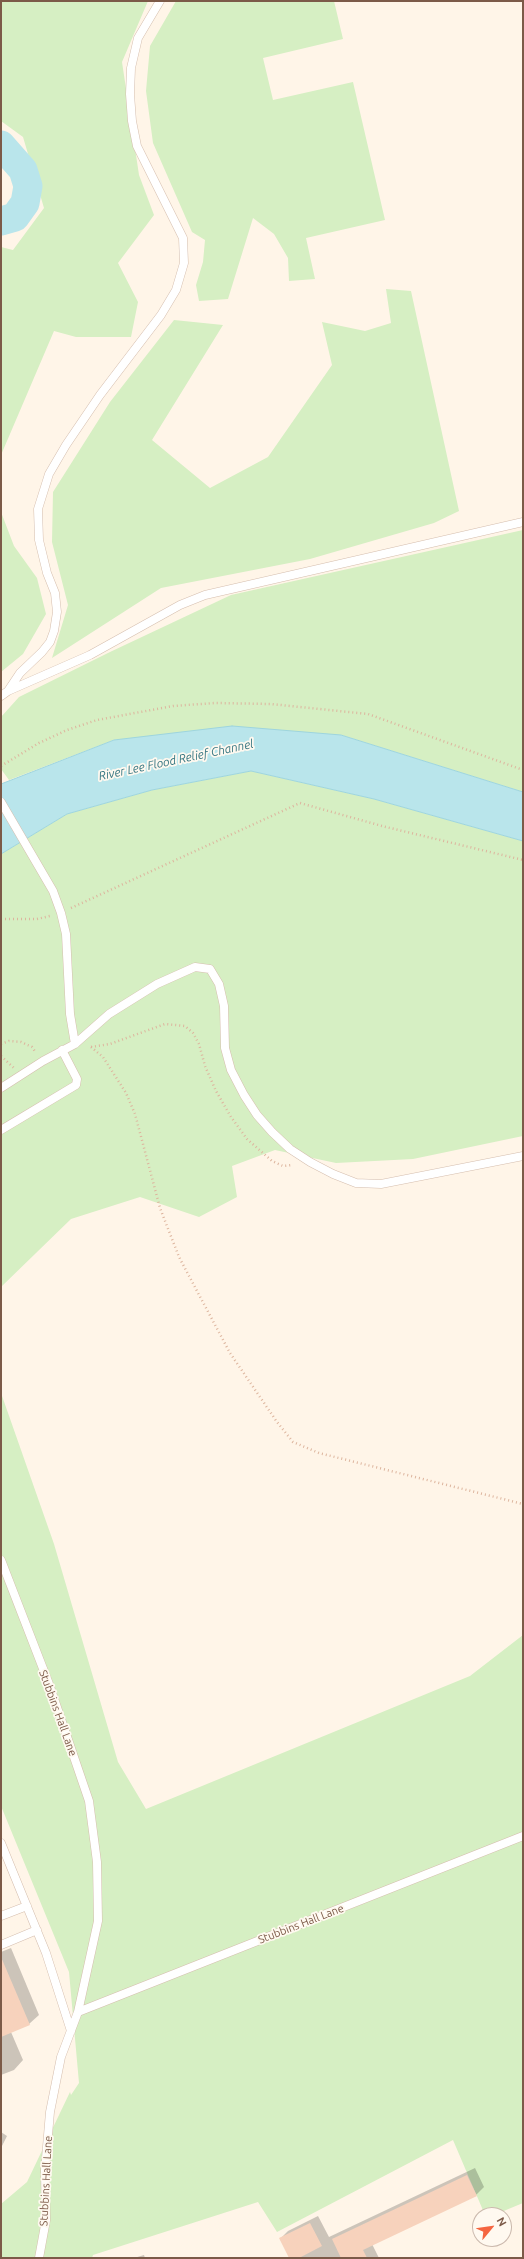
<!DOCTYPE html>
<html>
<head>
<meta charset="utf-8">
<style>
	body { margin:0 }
	#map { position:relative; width:524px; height:2259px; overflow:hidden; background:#fff5e8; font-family:Ubuntu,sans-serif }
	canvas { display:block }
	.frame { position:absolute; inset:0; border:2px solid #7c5a48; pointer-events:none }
	.north { position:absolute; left:472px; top:2207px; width:40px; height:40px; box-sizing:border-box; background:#fff9f0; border:1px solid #cbb9ad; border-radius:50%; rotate:61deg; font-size:11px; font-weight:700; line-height:16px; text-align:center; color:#7c5a48 }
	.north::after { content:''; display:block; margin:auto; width:14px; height:18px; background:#f56540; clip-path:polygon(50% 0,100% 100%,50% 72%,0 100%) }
</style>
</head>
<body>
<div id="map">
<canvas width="524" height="2259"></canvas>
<div class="frame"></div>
<div class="north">N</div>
</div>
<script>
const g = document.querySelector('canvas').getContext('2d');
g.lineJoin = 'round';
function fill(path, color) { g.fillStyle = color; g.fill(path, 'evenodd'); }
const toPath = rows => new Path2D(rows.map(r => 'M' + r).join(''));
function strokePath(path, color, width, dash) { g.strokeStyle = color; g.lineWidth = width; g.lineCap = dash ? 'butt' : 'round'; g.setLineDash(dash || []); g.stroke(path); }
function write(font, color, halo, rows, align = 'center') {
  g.font = font + ' Ubuntu,sans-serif'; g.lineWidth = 3.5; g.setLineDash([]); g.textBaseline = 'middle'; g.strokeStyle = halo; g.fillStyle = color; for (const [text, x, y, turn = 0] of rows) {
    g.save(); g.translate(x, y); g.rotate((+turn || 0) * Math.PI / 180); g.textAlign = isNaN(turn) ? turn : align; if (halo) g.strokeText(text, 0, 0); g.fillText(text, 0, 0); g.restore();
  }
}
const green = toPath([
	[1,1,148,1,122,62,139,175,154,215,118,263,138,302,131,337,76,337,54,331,1,455,1,247,13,250,44,208,23,137,1,121],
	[176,1,334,1,343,39,263,58,273,100,353,82,385,220,306,238,315,279,289,281,288,258,274,234,253,218,228,299,199,301,196,285,203,262,205,240,192,232,153,143,146,91,150,46],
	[386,289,411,291,459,511,434,523,310,559,161,588,52,658,68,605,52,542,53,492,110,402,174,320,223,325,152,440,210,488,268,457,332,365,322,322,365,331,391,323],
	[1,512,14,546,37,578,46,614,23,654,1,672],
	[523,530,523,792,341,735,114,740,9,780,1,769,1,717,19,697,110,652,231,595],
	[251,771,374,799,523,841,523,1136,413,1159,336,1163,275,1150,232,1166,237,1197,199,1217,140,1197,71,1219,1,1287,1,854,67,814,152,790],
	[1,1393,54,1544,118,1762,146,1809,470,1676,523,1635,523,2203,494,2215,485,2215,453,2140,277,2232,258,2202,93,2255,92,2258,1,2258,1,2204,27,2182,70,2092,71,2095,79,2083,69,1972,1,1806]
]);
const water = toPath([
	[232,726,341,735,523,792,523,841,374,799,251,771,152,790,67,814,1,854,1,784,114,740,232,726]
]);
const shadow = toPath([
	[11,1948,39,2015,29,2024,11,2032,23,2060,14,2070,1,2075,1,1952],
	[1,2132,7,2136,1,2148],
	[475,2168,484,2187,476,2195,372,2244,379,2258,290,2258,280,2239,288,2231,318,2216,329,2237],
	[144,2255,145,2258,134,2258]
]);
const river = toPath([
	[1,145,23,170,28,186,25,203,15,217,1,221]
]);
const building = toPath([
	[1,1957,30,2025,1,2037],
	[467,2175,477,2196,363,2250,367,2258,341,2258,332,2239],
	[310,2223,322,2246,299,2258,289,2258,279,2238]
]);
const path = toPath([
	[1,766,39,743,67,730,97,720,173,706,215,703,271,704,368,714,523,770],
	[71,908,300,803,382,826,523,860],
	[1,919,37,919,50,916],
	[1,1044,9,1041,21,1042,32,1047,36,1053],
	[91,1047,103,1057,126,1093,135,1114,160,1208,179,1257,197,1291,230,1353,277,1422,293,1442,319,1453,523,1504],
	[91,1047,110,1044,165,1024,185,1026,193,1033,199,1044,205,1066,216,1091,231,1117,247,1139,272,1161,283,1166,292,1165],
	[1,1056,14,1068]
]);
const service = toPath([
	[8,691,20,673,42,652,50,642,54,631,57,612,55,593,47,573,39,540,38,509,49,474,66,445,100,395,161,315,176,290,184,263,183,238,137,146,132,121,130,94,131,68,138,38,160,1],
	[1,696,8,691,90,655,180,605,205,595,523,522],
	[1,802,53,891,61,913,66,934,70,1014,75,1044],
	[1,1088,43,1061,75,1044,109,1014,157,984,195,967,210,969,219,984,224,1006,225,1048,231,1070,244,1095,257,1115,272,1132,290,1149,310,1162,333,1174,356,1183,381,1184,523,1156],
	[1,1130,76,1085,77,1079,62,1050],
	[1,1560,49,1684,89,1801,97,1862,98,1921,78,2012],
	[1,1843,46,1953,71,2031],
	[1,1916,27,1906],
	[1,1945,37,1930],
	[39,2258,46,2220,45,2170,50,2112,61,2057,78,2012,523,1836]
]);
const streetNames = [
	["Stubbins Hall Lane",58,1713,70],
	["Stubbins Hall Lane",301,1924,-21],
	["Stubbins Hall Lane",46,2181,-87]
];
const waterNames = [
	["River Lee Flood Relief Channel",176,760,-12]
];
fill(green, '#d6efc3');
fill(water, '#b9e5eb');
strokePath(water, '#9ed5de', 1);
fill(shadow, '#0003');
strokePath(river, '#b9e5eb', 29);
fill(building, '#f7d2bc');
strokePath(service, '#d5beae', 9);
strokePath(path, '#ddb59e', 2.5, [1, 3]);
strokePath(service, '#fff', 8);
write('11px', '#7c5a48', '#fff9f0', streetNames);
write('italic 12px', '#397883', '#fff9f0', waterNames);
</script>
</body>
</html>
